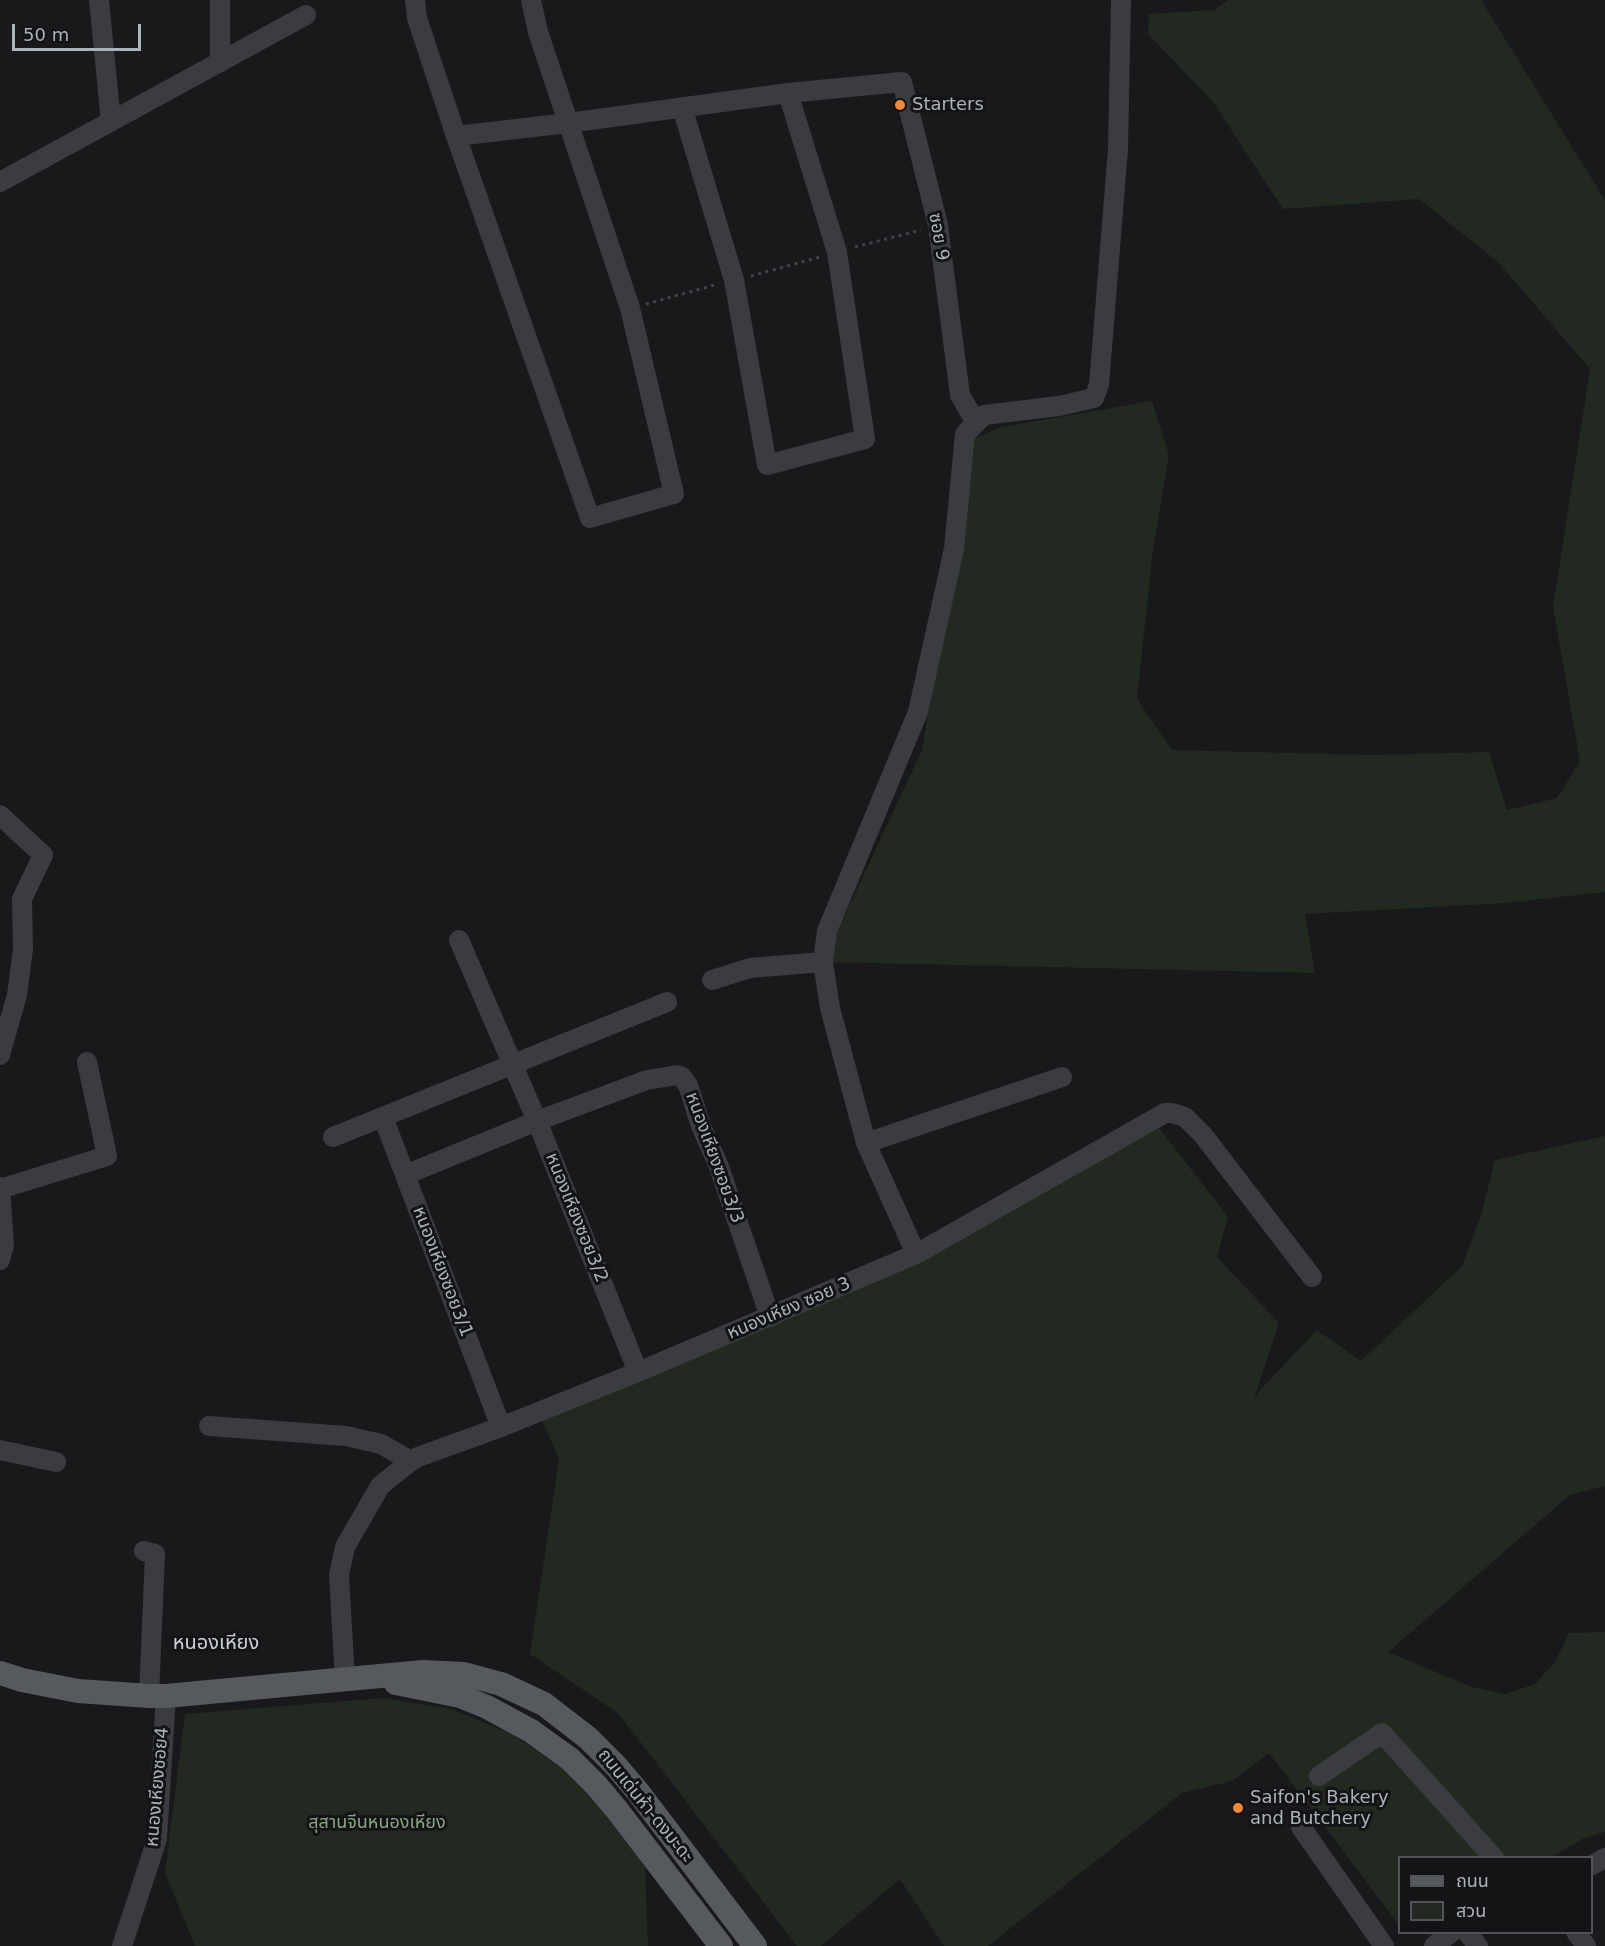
<!DOCTYPE html>
<html>
<head>
<meta charset="utf-8">
<style>
	body { margin:0 }
	#map { position:relative; width:1605px; height:1946px; overflow:hidden; background:#19191b; font-family:"DejaVu Sans","Noto Sans Thai",sans-serif }
	canvas { display:block }
	.legend { position:absolute; left:1398px; top:1856px; width:195px; height:78px; box-sizing:border-box; background:#141416; border:2px solid #505458; margin:0; padding:8px 10px; list-style:none; font-size:18px; color:#abb3ba }
	.legend li { display:flex; align-items:center; gap:12px; height:30px }
	.legend b { width:30px; border:2px solid #505458 }
	.scale { position:absolute; left:12px; top:24px; width:129px; height:27px; box-sizing:border-box; border:3px solid #abb3ba; border-top:0; padding-left:8px; font-size:18px; line-height:21px; white-space:nowrap; color:#abb3ba; -webkit-text-stroke:4px #141416; paint-order:stroke }
</style>
</head>
<body>
<div id="map">
<canvas width="1605" height="1946"></canvas>
<ul class="legend">
<li><b style="height:8px;background:#565a5f"></b>ถนน</li>
<li><b style="height:16px;background:#212921"></b>สวน</li>
</ul>
<div class="scale">50 m</div>
</div>
<script>
const g = document.querySelector('canvas').getContext('2d');
g.lineJoin = 'round';
function fill(path, color) { g.fillStyle = color; g.fill(path, 'evenodd'); }
const toPath = rows => new Path2D(rows.map(r => 'M' + r).join(''));
function strokePath(path, color, width, dash) { g.strokeStyle = color; g.lineWidth = width; g.lineCap = dash ? 'butt' : 'round'; g.setLineDash(dash || []); g.stroke(path); }
function write(font, color, halo, rows, align = 'center') {
  g.font = font + ' "DejaVu Sans","Noto Sans Thai",sans-serif'; g.lineWidth = 6; g.setLineDash([]); g.textBaseline = 'middle'; g.strokeStyle = halo; g.fillStyle = color; for (const [text, x, y, turn = 0] of rows) {
    g.save(); g.translate(x, y); g.rotate((+turn || 0) * Math.PI / 180); g.textAlign = isNaN(turn) ? turn : align; if (halo) g.strokeText(text, 0, 0); g.fillText(text, 0, 0); g.restore();
  }
}
const green = toPath([
	[1228,0,1481,0,1605,200,1605,892,1505,903,1305,914,1315,973,823,962,922,750,973,439,1001,427,1152,401,1169,455,1152,558,1137,699,1172,750,1373,755,1489,752,1507,810,1557,798,1580,761,1553,607,1590,369,1498,262,1419,199,1283,209,1213,102,1148,34,1149,14,1215,10],
	[1153,1120,1228,1217,1217,1257,1279,1323,1254,1399,1262,1388,1317,1330,1361,1361,1462,1266,1482,1212,1495,1160,1605,1136,1605,1486,1570,1495,1388,1652,1472,1687,1505,1694,1535,1684,1555,1662,1569,1633,1605,1632,1605,1832,1584,1838,1552,1857,1400,1858,1399,1925,1269,1753,1232,1781,1182,1793,988,1946,944,1946,900,1879,821,1946,797,1946,618,1713,530,1654,559,1459,538,1412,930,1246],
	[382,1698,451,1709,510,1733,576,1777,645,1866,648,1946,195,1946,165,1873,185,1714]
]);
const path = toPath([
	[855,247,921,230],
	[751,276,820,257],
	[646,304,718,284]
]);
const minor = toPath([
	[99,0,111,122],
	[220,0,220,62],
	[415,0,417,18,456,136,590,518,674,494,630,308,538,32,531,0],
	[682,107,734,280,767,465,865,439,837,252,788,93],
	[456,136,568,123,788,93,902,82,938,225,960,395,976,423],
	[0,182,306,15],
	[0,815,43,855,22,899,23,949,17,995,0,1055],
	[459,940,537,1121,638,1372],
	[712,980,750,968,823,962],
	[383,1117,501,1427],
	[333,1137,667,1002],
	[866,1143,1062,1077],
	[405,1175,537,1121,647,1080,677,1075,682,1077,688,1085,701,1126,718,1164,770,1317],
	[0,1187,4,1245,0,1260],
	[0,1189,107,1156,87,1062],
	[916,1254,866,1143,830,1008,823,962,827,931,918,712,954,549,965,434,984,415,1059,406,1094,398,1099,385,1118,149,1121,0],
	[209,1426,346,1436,381,1444,411,1461],
	[0,1450,56,1462],
	[144,1551,155,1554,149,1696],
	[345,1679,339,1575,345,1547,380,1486,411,1461,418,1457,501,1427,638,1372,916,1254,1165,1113,1172,1113,1185,1117,1203,1135,1312,1277],
	[1319,1776,1382,1733,1494,1858],
	[1301,1827,1384,1946],
	[1592,1865,1605,1858],
	[1467,1932,1478,1946],
	[1576,1932,1586,1946],
	[122,1946,157,1839,166,1696],
	[1434,1946,1452,1932]
]);
const major = toPath([
	[0,1673,22,1680,78,1691,149,1696,166,1696,423,1672,464,1674,501,1684,544,1704,588,1738,616,1766,638,1792,755,1946],
	[396,1683,460,1696,487,1707,531,1731,570,1759,596,1785,617,1810,721,1946]
]);
const markers = [
	[900,105,6,"#f1883a"],
	[1238,1808,6,"#f1883a"]
];
const poiNames = [
	["Starters",912,105],
	["Saifon's Bakery",1250,1798],
	["and Butchery",1250,1819]
];
const streetNames = [
	["ซอย 9",938,237,80],
	["หนองเหียงซอย3/3",714,1158,70],
	["หนองเหียงซอย3/2",576,1218,68],
	["หนองเหียงซอย3/1",442,1272,69],
	["หนองเหียง ซอย 3",789,1309,-23],
	["หนองเหียงซอย4",158,1787,-85],
	["ถนนเด่นห้า-ดงมะดะ",645,1806,51]
];
const parkNames = [
	["สุสานจีนหนองเหียง",377,1823]
];
const neighbourhoodNames = [
	["หนองเหียง",216,1644]
];
fill(green, '#212921');
strokePath(path, '#404347', 3, [3, 4.5]);
strokePath(minor, '#3a3c40', 20);
strokePath(major, '#565a5f', 24);
for (const [x, y, r, color] of markers) { const dot = new Path2D(); dot.arc(x, y, r, 0, 2 * Math.PI); g.fillStyle = color; g.fill(dot); strokePath(dot, '#141416', 2); }
write('18px', '#abb3ba', '#141416', poiNames, 'left');
write('18px', '#abb3ba', '#141416', streetNames);
write('18px', '#89a582', '#141416', parkNames);
write('20px', '#ccd1d6', '#141416', neighbourhoodNames);
</script>
</body>
</html>
